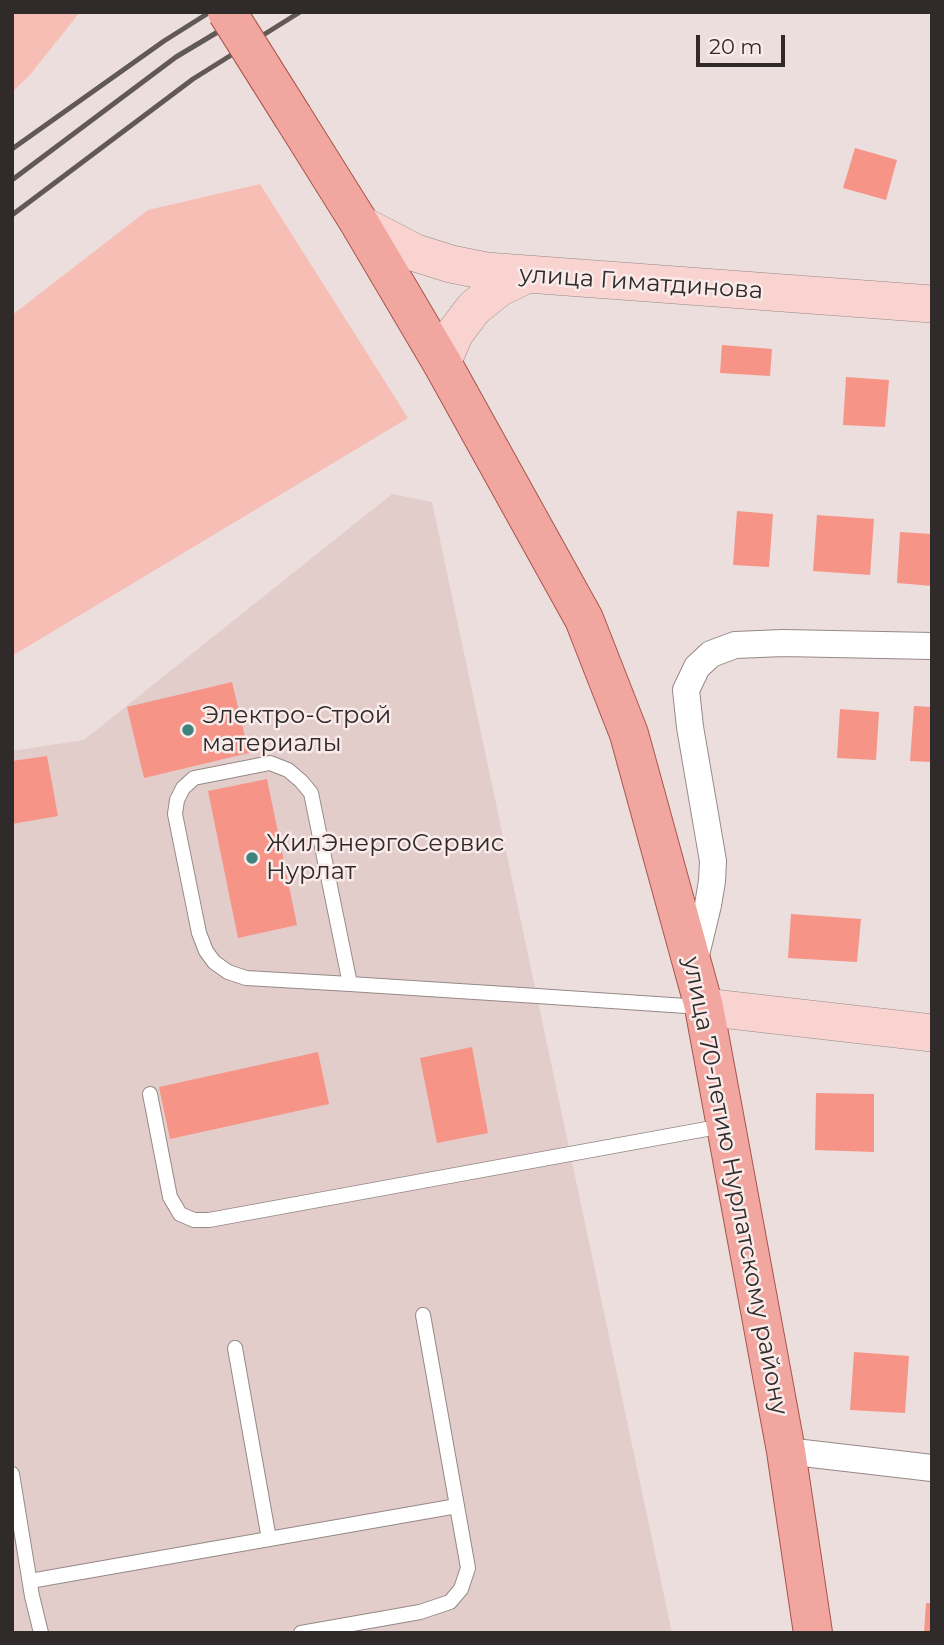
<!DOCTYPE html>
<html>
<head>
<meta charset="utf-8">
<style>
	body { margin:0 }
	#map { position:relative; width:944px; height:1645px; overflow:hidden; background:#ecdedc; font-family:Montserrat,sans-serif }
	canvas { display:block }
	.frame { position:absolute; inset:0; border:14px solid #302b2a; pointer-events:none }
	.scale { position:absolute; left:696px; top:35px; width:89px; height:32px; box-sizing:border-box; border:4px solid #302b2a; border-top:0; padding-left:9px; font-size:21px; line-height:24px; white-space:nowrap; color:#302b2a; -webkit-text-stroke:5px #f9ebe9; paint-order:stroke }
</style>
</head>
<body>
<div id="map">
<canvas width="944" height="1645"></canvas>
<div class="frame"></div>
<div class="scale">20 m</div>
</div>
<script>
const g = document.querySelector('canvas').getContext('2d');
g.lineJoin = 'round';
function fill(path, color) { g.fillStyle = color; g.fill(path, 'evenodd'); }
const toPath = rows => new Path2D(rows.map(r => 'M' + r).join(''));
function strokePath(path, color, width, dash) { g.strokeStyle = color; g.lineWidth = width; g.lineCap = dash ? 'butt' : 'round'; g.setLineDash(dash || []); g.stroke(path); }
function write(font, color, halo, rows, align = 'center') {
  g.font = font + ' Montserrat,sans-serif'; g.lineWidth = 5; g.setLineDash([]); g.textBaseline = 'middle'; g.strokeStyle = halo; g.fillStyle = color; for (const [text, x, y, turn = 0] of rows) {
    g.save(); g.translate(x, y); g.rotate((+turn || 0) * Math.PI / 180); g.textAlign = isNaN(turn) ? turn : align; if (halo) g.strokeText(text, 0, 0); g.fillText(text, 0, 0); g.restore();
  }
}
const built = toPath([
	[392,494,432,502,672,1633,12,1633,12,751,84,740]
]);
const green = toPath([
	[12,12,80,12,29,76,12,92],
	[260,184,408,418,12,656,12,315,148,210]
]);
const building = toPath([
	[855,148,897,160,886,200,843,188],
	[722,345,772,349,770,376,720,373],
	[846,377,889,380,885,427,843,425],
	[737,511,773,514,769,567,733,565],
	[817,515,874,519,870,575,813,571],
	[900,532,932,534,932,586,897,583],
	[232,682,249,753,144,778,127,707],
	[914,706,932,707,932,762,910,761],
	[840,709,879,712,876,760,837,758],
	[47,756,58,816,12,824,12,761],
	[267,779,297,925,238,938,208,791],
	[791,914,861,919,857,962,788,958],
	[472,1047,488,1133,437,1143,420,1058],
	[318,1052,329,1104,170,1139,159,1087],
	[816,1093,874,1094,874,1152,815,1150],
	[854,1352,909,1356,905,1413,850,1410],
	[926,1603,932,1603,932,1633,924,1633]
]);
const lane = toPath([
	[350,984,311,793,301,781,288,770,270,763,194,778,183,788,177,800,175,814,199,933,206,951,214,962,228,972,246,978,350,984,537,996,701,1007],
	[150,1094,170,1197,180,1214,194,1220,209,1220,723,1126],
	[423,1315,457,1506],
	[235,1348,269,1539],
	[12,1474,32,1596,41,1633],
	[30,1581,457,1506,468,1568,461,1589,450,1602,420,1612,301,1633]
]);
const street = toPath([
	[694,963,708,905,712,881,713,861,690,727,686,690,697,667,711,654,735,645,783,643,932,646],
	[786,1451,932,1468]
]);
const secondary = toPath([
	[360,224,416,253,451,264,486,271,932,304],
	[442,363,455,333,474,308,499,288,528,274],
	[704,1007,932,1033]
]);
const primary = toPath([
	[293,117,360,224,442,363,584,619,629,734,704,1007,786,1451,813,1633]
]);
const rail = toPath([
	[12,149,164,41,210,12],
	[12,180,176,57,251,12],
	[12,215,193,79,300,12]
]);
const primaryBridge = toPath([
	[227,12,293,117]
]);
const markers = [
	[188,730,7,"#3e847d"],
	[252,858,7,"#3e847d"]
];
const streetNames = [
	["улица Гиматдинова",641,283,4],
	["улица 70-летию Нурлатскому району",735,1186,79]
];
const poiNames = [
	["Электро-Строй",202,716],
	["материалы",202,744],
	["ЖилЭнергоСервис",266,844],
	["Нурлат",266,872]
];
fill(built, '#e3cdca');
fill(green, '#f7beb5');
fill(building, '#f69488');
strokePath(lane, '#958987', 16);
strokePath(street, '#958987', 28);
strokePath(secondary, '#958987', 38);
strokePath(primary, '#a8554c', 40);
strokePath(lane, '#fff', 14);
strokePath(street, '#fff', 26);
strokePath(secondary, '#f8d3cf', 37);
strokePath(primary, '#f1a79f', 38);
strokePath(rail, '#605957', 5);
strokePath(primaryBridge, '#a8554c', 40, []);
strokePath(primaryBridge, '#f1a79f', 38);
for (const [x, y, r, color] of markers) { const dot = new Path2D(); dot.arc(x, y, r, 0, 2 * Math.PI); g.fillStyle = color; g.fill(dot); strokePath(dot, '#f9ebe9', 2.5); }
write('24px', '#302b2a', '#f9ebe9', streetNames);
write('24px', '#302b2a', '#f9ebe9', poiNames, 'left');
</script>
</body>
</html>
